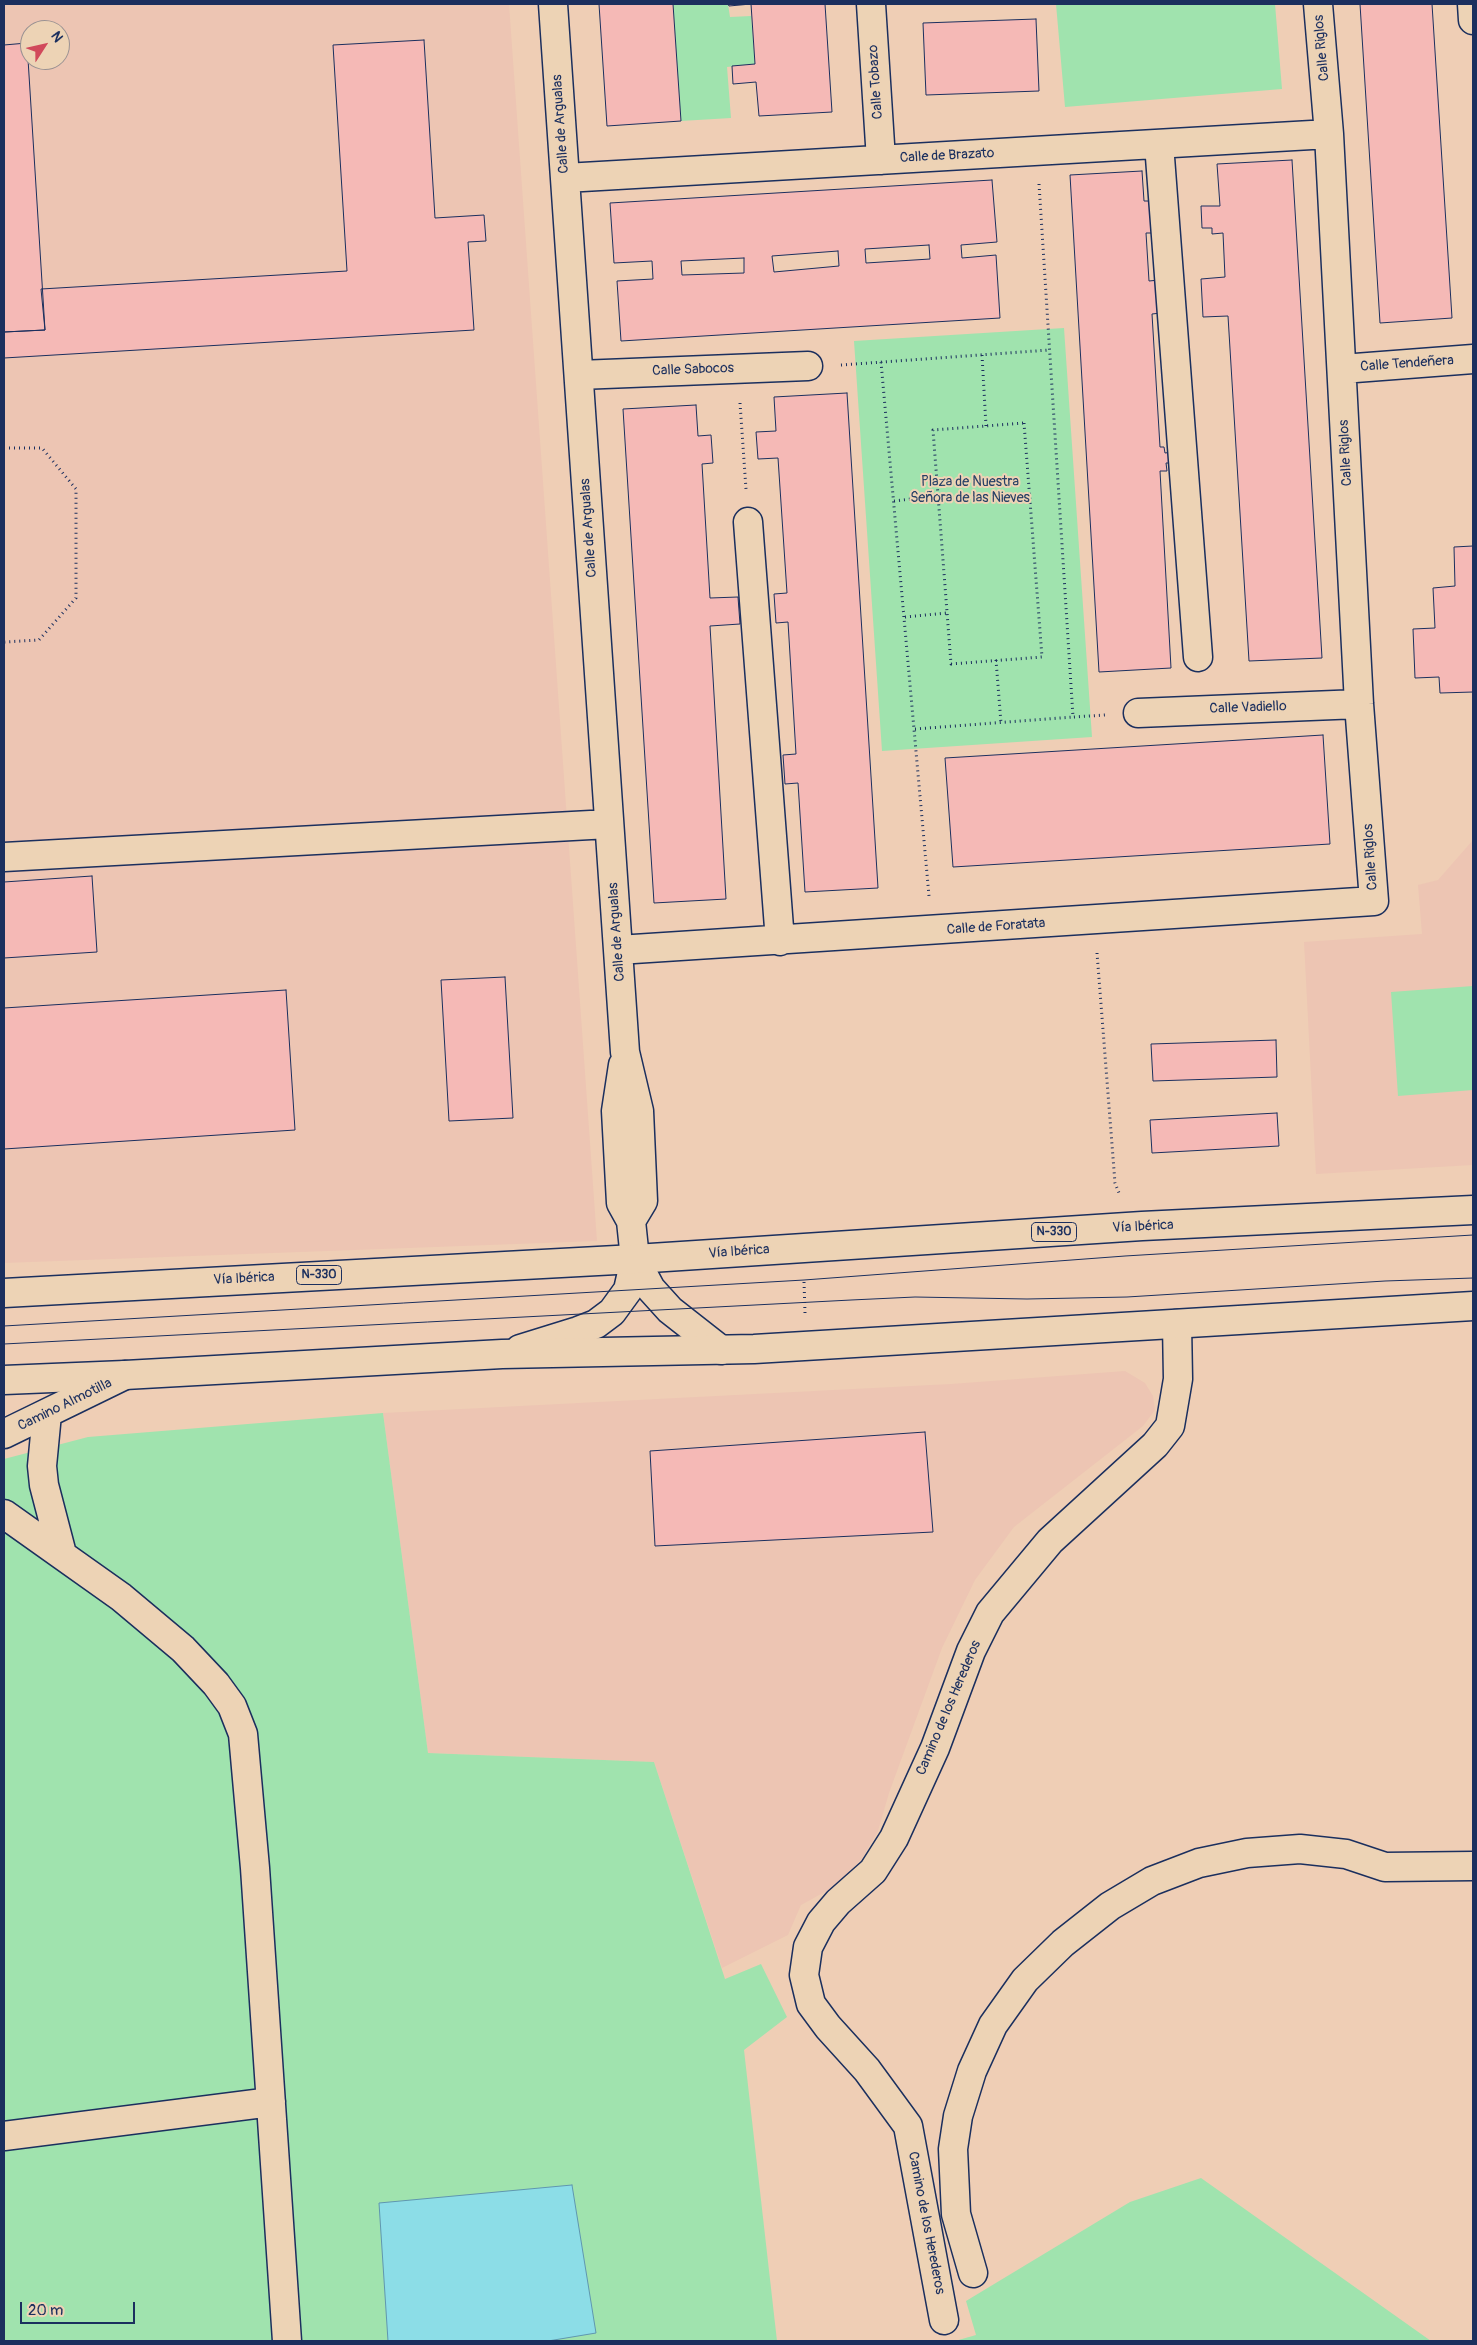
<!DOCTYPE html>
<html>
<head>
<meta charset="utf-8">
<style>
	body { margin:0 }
	#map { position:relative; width:1477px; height:2345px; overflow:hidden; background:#efceb5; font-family:Pangolin,sans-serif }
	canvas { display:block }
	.frame { position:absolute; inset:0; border:5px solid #1b2f5e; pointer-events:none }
	.north { position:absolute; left:20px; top:20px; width:50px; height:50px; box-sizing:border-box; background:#edd3b5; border:1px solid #999192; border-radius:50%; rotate:55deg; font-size:14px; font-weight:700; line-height:20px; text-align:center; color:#1b2f5e }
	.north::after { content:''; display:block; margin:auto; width:18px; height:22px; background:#d1495b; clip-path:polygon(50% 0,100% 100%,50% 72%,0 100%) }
	.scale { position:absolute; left:20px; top:2302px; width:115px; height:22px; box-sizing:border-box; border:2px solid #1b2f5e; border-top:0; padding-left:6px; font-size:15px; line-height:18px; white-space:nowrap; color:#1b2f5e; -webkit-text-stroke:4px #edd3b5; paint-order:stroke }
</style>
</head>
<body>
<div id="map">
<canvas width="1477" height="2345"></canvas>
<div class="frame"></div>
<div class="north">N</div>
<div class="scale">20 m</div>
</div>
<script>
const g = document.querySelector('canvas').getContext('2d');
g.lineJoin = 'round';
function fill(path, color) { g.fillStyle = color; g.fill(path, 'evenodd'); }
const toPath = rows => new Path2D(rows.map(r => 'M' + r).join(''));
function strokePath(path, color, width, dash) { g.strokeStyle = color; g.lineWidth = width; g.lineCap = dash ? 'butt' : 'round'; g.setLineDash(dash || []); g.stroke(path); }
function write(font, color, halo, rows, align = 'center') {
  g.font = font + ' Pangolin,sans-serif'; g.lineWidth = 4; g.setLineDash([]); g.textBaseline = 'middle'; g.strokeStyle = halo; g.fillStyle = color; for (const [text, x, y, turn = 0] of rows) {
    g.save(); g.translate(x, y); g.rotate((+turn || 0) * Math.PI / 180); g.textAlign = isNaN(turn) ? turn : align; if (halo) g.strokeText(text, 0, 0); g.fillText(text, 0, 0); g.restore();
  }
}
const built = toPath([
	[4,4,509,4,597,1241,4,1263],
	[30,30,60,30,60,60,30,60],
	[1473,840,1473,1165,1316,1174,1304,942,1422,934,1418,885,1438,880],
	[1125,1371,1145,1383,1153,1396,1155,1410,1143,1426,1014,1527,975,1580,942,1648,889,1793,878,1831,861,1860,832,1888,801,1905,788,1935,722,1968,654,1762,428,1753,383,1413,951,1384]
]);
const green = toPath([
	[673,4,728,4,730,17,751,16,755,64,727,67,731,118,681,121],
	[1056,4,1275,4,1282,89,1065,107],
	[1064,328,1092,737,882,751,854,341],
	[1473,986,1473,1090,1398,1096,1391,992],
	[383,1413,428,1753,654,1762,725,1979,761,1964,787,2017,744,2050,777,2341,4,2341,4,1459,88,1437],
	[1201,2178,1431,2341,955,2341,976,2335,966,2301,1130,2202]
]);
const water = toPath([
	[572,2185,596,2333,548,2341,388,2341,379,2203,572,2185]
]);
const building = toPath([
	[599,4,673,4,681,121,607,126,599,4],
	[728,4,825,4,832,112,759,116,756,82,733,84,732,66,755,64,751,4,729,6,728,4],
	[1360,4,1432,4,1452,318,1380,323,1360,4],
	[1036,19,1039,91,926,95,923,23,1036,19],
	[424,40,435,218,484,215,486,241,468,242,474,330,4,358,4,332,45,330,41,289,347,271,333,45,424,40],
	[27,43,45,330,4,332,4,45,27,43],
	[1292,160,1322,658,1249,661,1228,316,1203,317,1201,279,1225,277,1223,233,1212,234,1212,228,1202,228,1201,206,1220,206,1217,164,1292,160],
	[1142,171,1144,201,1154,201,1155,233,1146,233,1149,281,1159,280,1161,313,1152,314,1160,447,1164,447,1165,453,1172,452,1173,463,1166,463,1167,471,1160,471,1171,668,1099,672,1070,175,1142,171],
	[992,180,997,242,961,245,962,258,996,255,1000,318,621,341,617,281,653,279,652,261,614,263,610,203,992,180],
	[929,245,930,259,866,263,865,249,929,245],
	[838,251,839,266,774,272,772,256,838,251],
	[744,258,744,273,682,275,681,261,744,258],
	[847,393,878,888,805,892,798,783,785,784,783,755,796,754,788,622,776,623,774,594,787,593,778,458,758,459,756,432,776,431,774,397,847,393],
	[696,405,698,436,711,435,713,463,702,464,710,598,738,597,740,624,710,626,726,899,654,903,623,409,696,405],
	[1473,546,1473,692,1440,693,1439,677,1415,678,1413,629,1435,628,1433,588,1455,586,1454,547,1473,546],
	[1323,735,1330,844,953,867,945,758,1323,735],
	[92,876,97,952,4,958,4,882,92,876],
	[505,977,513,1118,449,1121,441,980,505,977],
	[286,990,295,1130,4,1149,4,1008,286,990],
	[1276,1040,1277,1077,1153,1081,1151,1044,1276,1040],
	[1277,1113,1279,1146,1152,1153,1150,1120,1277,1113],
	[925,1432,933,1532,655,1546,650,1451,925,1432]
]);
const path = toPath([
	[1039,184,1073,717,1105,715],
	[982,355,986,426],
	[881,362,929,896],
	[841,365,1049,350],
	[740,403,746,489],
	[1024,423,1042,657,951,664,933,430,1024,423],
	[4,448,42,448,76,489,76,598,39,640,4,642],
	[894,501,938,496],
	[905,617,947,613],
	[996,660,1001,723],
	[915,729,1073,717],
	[1097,953,1115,1183,1119,1193],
	[804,1282,805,1313]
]);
const minor = toPath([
	[553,4,625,1052,639,1111,643,1201,631,1221],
	[871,4,881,160],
	[1472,4,1473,20],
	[1159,144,1198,657],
	[565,178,1329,134],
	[1342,369,1473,359],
	[579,375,808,366],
	[748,522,780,941],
	[1138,713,1359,704],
	[4,857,609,824],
	[618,950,1374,901,1359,704,1329,134,1318,4],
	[635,1259,651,1289,670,1310,721,1350],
	[520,1349,578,1331,596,1324,612,1312,628,1290,635,1259,631,1221,621,1203,616,1111,623,1065],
	[47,1414,42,1466,44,1485,62,1554],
	[4,1434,125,1375],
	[4,1514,121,1597,183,1649,216,1684,232,1706,243,1734,255,1868,287,2341],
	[4,2136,271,2102],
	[973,2273,956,2214,953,2149,958,2116,972,2071,993,2025,1025,1980,1063,1943,1110,1906,1152,1881,1199,1863,1247,1853,1300,1849,1346,1854,1385,1867,1473,1866],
	[944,2320,908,2126,867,2070,828,2027,811,2004,804,1975,808,1947,821,1922,838,1902,873,1871,894,1838,935,1748,971,1651,990,1613,1050,1541,1155,1445,1170,1426,1178,1379,1177,1324]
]);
const highway = toPath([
	[4,1293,635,1259,1142,1226,1473,1210],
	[4,1380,125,1375,502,1354,754,1349,1473,1306]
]);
const tram = toPath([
	[4,1326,804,1280,1125,1256,1473,1235],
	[4,1344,851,1300,915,1297,1027,1299,1127,1297,1385,1281,1473,1278]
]);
const shields = [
	[1054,1232,45],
	[319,1275,45]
];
const shieldNames = [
	["N-330",1054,1232],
	["N-330",319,1275]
];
const streetNames = [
	["Calle Riglos",1322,48,-95],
	["Calle Tobazo",876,82,-94],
	["Calle de Argualas",561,124,-94],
	["Calle de Brazato",947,156,-3],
	["Calle Tendeñera",1407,364,-4],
	["Calle Sabocos",693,370,-2],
	["Calle Riglos",1346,453,-93],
	["Calle de Argualas",589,528,-94],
	["Calle Vadiello",1248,708,-2],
	["Calle Riglos",1371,857,-94],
	["Calle de Foratata",996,927,-4],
	["Calle de Argualas",617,932,-94],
	["Vía Ibérica",1143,1227,-3],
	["Vía Ibérica",739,1252,-4],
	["Vía Ibérica",244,1279,-3],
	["Camino Almotilla",65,1405,-26],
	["Camino de los Herederos",949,1708,-67],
	["Camino de los Herederos",926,2223,79]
];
const parkNames = [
	["Plaza de Nuestra",970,482],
	["Señora de las Nieves",970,498]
];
fill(built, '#edc5b3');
fill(green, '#a0e3ae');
fill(water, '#8cdde7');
strokePath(water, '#5f97b0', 1);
fill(building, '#f5b9b6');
strokePath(building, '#1b2f5e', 1);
strokePath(minor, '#1b2f5e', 31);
strokePath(highway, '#1b2f5e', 31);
strokePath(path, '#1b2f5e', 3, [1, 4]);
strokePath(minor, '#edd3b5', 28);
strokePath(highway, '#edd3b5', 28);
strokePath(tram, '#1b2f5e', 1);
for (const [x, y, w] of shields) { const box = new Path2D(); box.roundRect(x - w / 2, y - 9.5, w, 19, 4); g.fillStyle = '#edd3b5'; g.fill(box); strokePath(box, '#1b2f5e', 1); }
write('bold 12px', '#1b2f5e', null, shieldNames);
write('14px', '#1b2f5e', '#edd3b5', streetNames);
write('14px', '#284166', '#edd3b5', parkNames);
</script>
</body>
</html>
